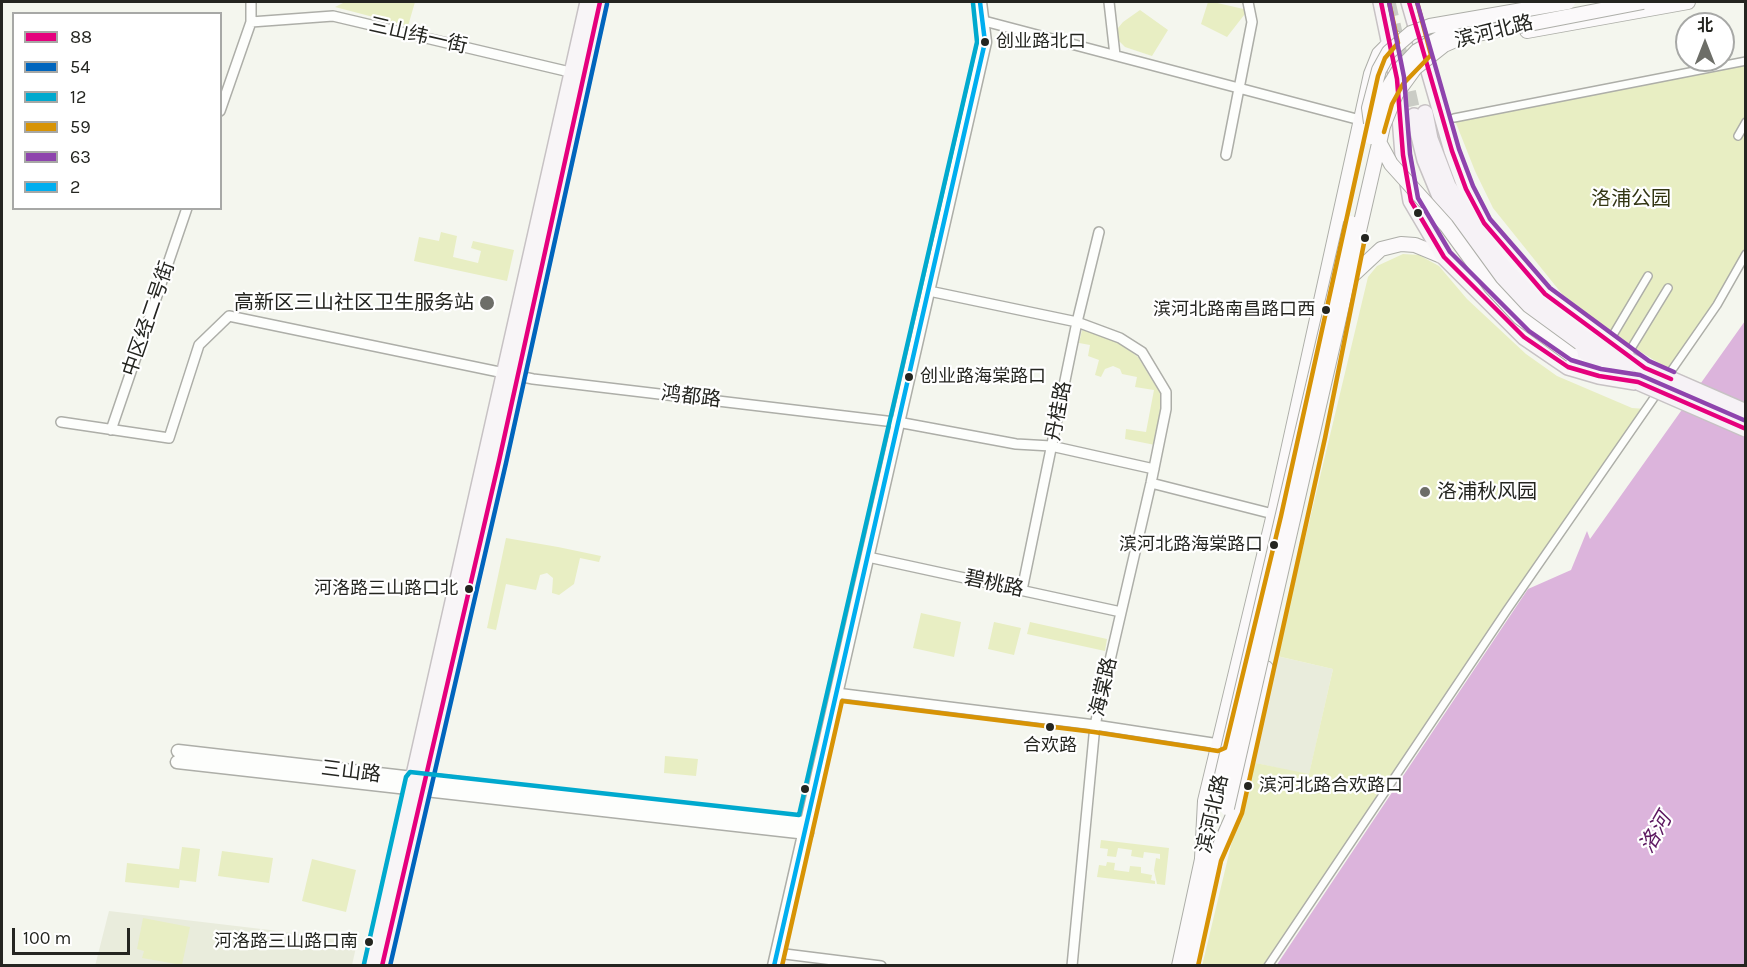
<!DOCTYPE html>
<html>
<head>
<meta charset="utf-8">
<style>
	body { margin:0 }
	#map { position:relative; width:1747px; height:967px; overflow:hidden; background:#f4f6ee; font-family:Karla,"Noto Sans SC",sans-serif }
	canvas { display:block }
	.frame { position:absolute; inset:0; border:3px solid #242520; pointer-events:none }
	.legend { position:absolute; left:12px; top:12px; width:210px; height:198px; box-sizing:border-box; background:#fff; border:2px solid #a7a8a6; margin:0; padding:8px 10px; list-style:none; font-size:18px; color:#242520 }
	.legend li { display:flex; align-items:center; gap:12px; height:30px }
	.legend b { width:30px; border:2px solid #a7a8a6 }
	.north { position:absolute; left:1675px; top:12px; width:60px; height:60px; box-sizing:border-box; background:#fff; border:2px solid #a7a8a6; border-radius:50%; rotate:0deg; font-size:16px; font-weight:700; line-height:24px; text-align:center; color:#242520 }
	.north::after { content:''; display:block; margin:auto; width:21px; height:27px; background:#6d6e68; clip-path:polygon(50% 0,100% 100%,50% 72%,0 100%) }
	.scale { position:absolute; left:12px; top:928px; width:118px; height:27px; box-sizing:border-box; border:3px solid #242520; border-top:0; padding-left:8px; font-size:18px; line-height:21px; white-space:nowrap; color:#242520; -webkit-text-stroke:4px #fff; paint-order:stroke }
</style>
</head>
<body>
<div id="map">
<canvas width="1747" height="967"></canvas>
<div class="frame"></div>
<ul class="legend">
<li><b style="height:8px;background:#e5007d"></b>88</li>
<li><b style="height:8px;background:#0065bd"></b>54</li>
<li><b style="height:8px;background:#00a9ce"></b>12</li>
<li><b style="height:8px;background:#d79305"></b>59</li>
<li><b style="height:8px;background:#8e44ad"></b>63</li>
<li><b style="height:8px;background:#00aeef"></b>2</li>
</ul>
<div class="north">北</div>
<div class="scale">100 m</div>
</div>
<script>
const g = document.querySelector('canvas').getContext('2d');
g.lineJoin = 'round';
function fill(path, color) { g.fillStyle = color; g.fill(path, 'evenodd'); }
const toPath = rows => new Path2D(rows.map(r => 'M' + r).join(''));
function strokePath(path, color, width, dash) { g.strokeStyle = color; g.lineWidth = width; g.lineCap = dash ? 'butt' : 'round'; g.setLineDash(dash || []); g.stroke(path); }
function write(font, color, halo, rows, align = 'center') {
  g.font = font + ' Karla,"Noto Sans SC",sans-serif'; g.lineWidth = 4.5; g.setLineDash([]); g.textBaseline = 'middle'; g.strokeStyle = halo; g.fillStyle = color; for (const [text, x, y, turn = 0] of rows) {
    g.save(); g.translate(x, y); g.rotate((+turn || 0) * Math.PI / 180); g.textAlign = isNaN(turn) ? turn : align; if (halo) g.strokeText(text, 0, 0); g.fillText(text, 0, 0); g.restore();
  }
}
const built = toPath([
	[1277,656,1333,669,1309,775,1251,762],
	[109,911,270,930,357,943,352,965,95,966]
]);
const green = toPath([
	[345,2,415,2,408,26,335,7],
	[1208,2,1213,2,1248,10,1227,37,1201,24],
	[1140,10,1168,30,1152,56,1125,47,1117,39,1118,28,1123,22],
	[1745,61,1745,254,1672,371,1613,335,1562,294,1493,208,1475,171,1454,118],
	[441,232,457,236,453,257,478,263,481,251,471,248,473,241,514,250,507,281,414,261,419,237,439,241],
	[1403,254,1419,255,1439,266,1467,299,1526,354,1557,376,1632,408,1646,409,1268,965,1202,966,1251,762,1309,774,1333,669,1277,656,1368,277,1377,266],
	[1082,330,1115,340,1138,357,1162,396,1155,445,1125,439,1126,429,1146,432,1154,390,1135,387,1137,377,1122,374,1120,369,1113,366,1105,369,1101,377,1095,375,1099,360,1088,356,1090,345,1079,343],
	[506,538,558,547,601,556,599,562,580,558,574,584,559,595,552,593,553,578,547,573,540,575,536,590,506,584,496,630,487,628],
	[921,613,961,622,954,657,913,648],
	[994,622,1021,628,1014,655,988,649],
	[1030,622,1107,639,1105,651,1027,634],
	[665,756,698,759,696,776,664,773],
	[1101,840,1169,848,1165,885,1157,884,1154,870,1156,858,1160,859,1160,854,1144,852,1143,858,1131,856,1132,850,1118,848,1116,857,1107,856,1108,849,1100,848],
	[182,847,200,849,196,882,180,880,179,888,125,882,127,863,179,869],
	[222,851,273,858,269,883,218,876],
	[312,859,356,870,346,912,302,901],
	[1107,862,1115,863,1114,870,1129,872,1130,866,1141,867,1141,873,1152,875,1151,880,1155,881,1155,884,1097,877,1099,865,1106,866],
	[143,918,190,927,182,965,142,958,144,951,137,949]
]);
const water = toPath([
	[1745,321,1745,965,1276,966,1528,589,1571,570,1587,531,1590,539]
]);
const trunkTunnel = toPath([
	[1388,2,1414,116]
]);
const pedestrian = toPath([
	[1454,118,1746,61],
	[1738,136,1746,122],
	[1613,335,1648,276],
	[1632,347,1668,288],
	[1667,377,1717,305,1746,254],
	[1268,966,1507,610,1658,392]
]);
const minor = toPath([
	[1109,2,1115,55],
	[984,21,1364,121],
	[251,22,333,16,574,73],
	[220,111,251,22,251,2],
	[1226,155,1252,22,1248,2],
	[929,291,1077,322,1120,338,1142,352,1166,392,1166,409,1151,483,1095,725,1072,966],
	[61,422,169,438,199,345,229,316,533,379,903,423,1016,444,1051,446,1154,469],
	[111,430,187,208],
	[1151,483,1277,515],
	[868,557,1121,612],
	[1022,590,1077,322,1099,232],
	[836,693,1095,725,1219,744],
	[777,953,881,966]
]);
const tertiary = toPath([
	[178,751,805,823],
	[177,762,807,833],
	[774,966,985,42,980,2]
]);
const secondary = toPath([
	[1527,31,1688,2],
	[1352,276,1381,249,1401,244,1415,245,1444,257],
	[1571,355,1607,372],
	[1202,858,1205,801,1274,514,1371,74,1379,54,1395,38],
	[1214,859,1235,811,1266,668],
	[1179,966,1204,850],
	[1190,966,1217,851]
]);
const primary = toPath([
	[1381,2,1397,79,1403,155,1411,201,1444,257,1524,337,1568,367,1599,376,1635,382],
	[1409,2,1452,151,1466,189,1484,223,1501,246,1545,294,1626,354],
	[371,966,588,2],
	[382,966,499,461,600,2]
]);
const trunk = toPath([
	[1425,113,1430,139,1448,186,1497,260,1535,301,1582,337,1645,368],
	[1414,116,1425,160,1441,199,1489,272,1510,296,1536,318,1586,353,1638,382]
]);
const secondaryBridge = toPath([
	[1371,123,1369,108,1379,70,1389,52,1411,33,1430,26,1568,2],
	[1371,137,1385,93,1399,70,1417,51,1452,31],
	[1378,140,1391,164,1446,225,1491,287,1519,317,1571,355],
	[1215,805,1351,223],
	[1227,808,1383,126,1396,94,1415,68,1444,45,1462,37,1643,2]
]);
const trunkBridge = toPath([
	[1645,368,1746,412],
	[1638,382,1746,429]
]);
const bus1 = toPath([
	[1381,2,1397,79,1403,155,1411,201,1444,257,1524,337,1568,367,1599,376,1638,382,1746,429],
	[1409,2,1452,151,1466,189,1484,223,1545,294,1645,368,1671,379],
	[382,966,499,461,600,2]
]);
const bus2 = toPath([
	[390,966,506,463,607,4]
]);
const bus3 = toPath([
	[364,964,406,777,410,772,799,815,977,42,973,3]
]);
const bus4 = toPath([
	[1384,132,1392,104,1403,84,1431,55,1417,2],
	[782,966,842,701,1094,732,1218,751,1225,748,1281,516,1378,76,1385,58,1398,43,1389,2],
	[1198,966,1221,861,1242,813,1325,438,1365,238]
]);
const bus5 = toPath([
	[1389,2,1404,77,1410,154,1418,198,1450,252,1529,331,1571,360,1601,369,1640,375,1746,421],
	[1417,2,1459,149,1473,186,1490,219,1550,288,1649,361,1674,372]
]);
const bus6 = toPath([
	[774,966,985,42,980,2]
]);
const markers = [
	[985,42,5,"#242520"],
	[1418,213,5,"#242520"],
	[1365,238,5,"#242520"],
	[487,303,8,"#6d6e68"],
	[1326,310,5,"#242520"],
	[909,377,5,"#242520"],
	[1425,492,6,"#6d6e68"],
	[1274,545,5,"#242520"],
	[469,589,5,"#242520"],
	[1050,727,5,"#242520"],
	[1248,786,5,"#242520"],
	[805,789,5,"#242520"],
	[369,942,5,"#242520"]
];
const busNames = [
	["创业路北口",996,42,"left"],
	["滨河北路南昌路口西",1315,310],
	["创业路海棠路口",920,377,"left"],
	["滨河北路海棠路口",1263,545],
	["河洛路三山路口北",458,589],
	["合欢路",1050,746,"center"],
	["滨河北路合欢路口",1259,786,"left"],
	["河洛路三山路口南",358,942]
];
const streetNames = [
	["滨河北路",1494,32,-14],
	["三山纬一街",418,36,13],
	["中区经二号街",149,319,-71],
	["鸿都路",691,397,7],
	["丹桂路",1059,411,-79],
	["碧桃路",994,584,12],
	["海棠路",1104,687,-77],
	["三山路",351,772,7],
	["滨河北路",1213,814,-77]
];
const parkNames = [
	["洛浦公园",1631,199]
];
const poiNames = [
	["高新区三山社区卫生服务站",474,303],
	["洛浦秋风园",1437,492,"left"]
];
const waterNames = [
	["洛河",1656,833,-60]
];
fill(built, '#e9ecdc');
fill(green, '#e8eec3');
fill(water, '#dcb4dc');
strokePath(trunkTunnel, '#caccc5', 15, [15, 8]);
strokePath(pedestrian, '#adaea8', 10);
strokePath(minor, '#adaea8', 12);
strokePath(tertiary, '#adaea8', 15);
strokePath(secondary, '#adaea8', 16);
strokePath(primary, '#c7c2c4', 18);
strokePath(trunk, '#c7c2c4', 18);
strokePath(pedestrian, '#fdfefc', 7);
strokePath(minor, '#fdfefc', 9);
strokePath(tertiary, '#fdfefc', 12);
strokePath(secondary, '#fbf9fa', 14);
strokePath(primary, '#f8f5f7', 15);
strokePath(trunk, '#f6f2f6', 15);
strokePath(secondaryBridge, '#adaea8', 16, []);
strokePath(trunkBridge, '#c7c2c4', 18, []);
strokePath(secondaryBridge, '#fbf9fa', 14);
strokePath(trunkBridge, '#f6f2f6', 15);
strokePath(bus1, '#e5007d', 4.5);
strokePath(bus2, '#0065bd', 4.5);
strokePath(bus3, '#00a9ce', 4.5);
strokePath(bus4, '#d79305', 4.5);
strokePath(bus5, '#8e44ad', 4.5);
strokePath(bus6, '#00aeef', 4.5);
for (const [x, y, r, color] of markers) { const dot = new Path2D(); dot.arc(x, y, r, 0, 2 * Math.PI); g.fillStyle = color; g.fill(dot); strokePath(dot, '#fff', 2); }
write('18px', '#242520', '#fff', busNames, 'right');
write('20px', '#242520', '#fff', streetNames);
write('20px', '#333613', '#fff', parkNames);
write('20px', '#242520', '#fff', poiNames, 'right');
write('italic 21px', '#5b165f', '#fff', waterNames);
</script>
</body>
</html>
